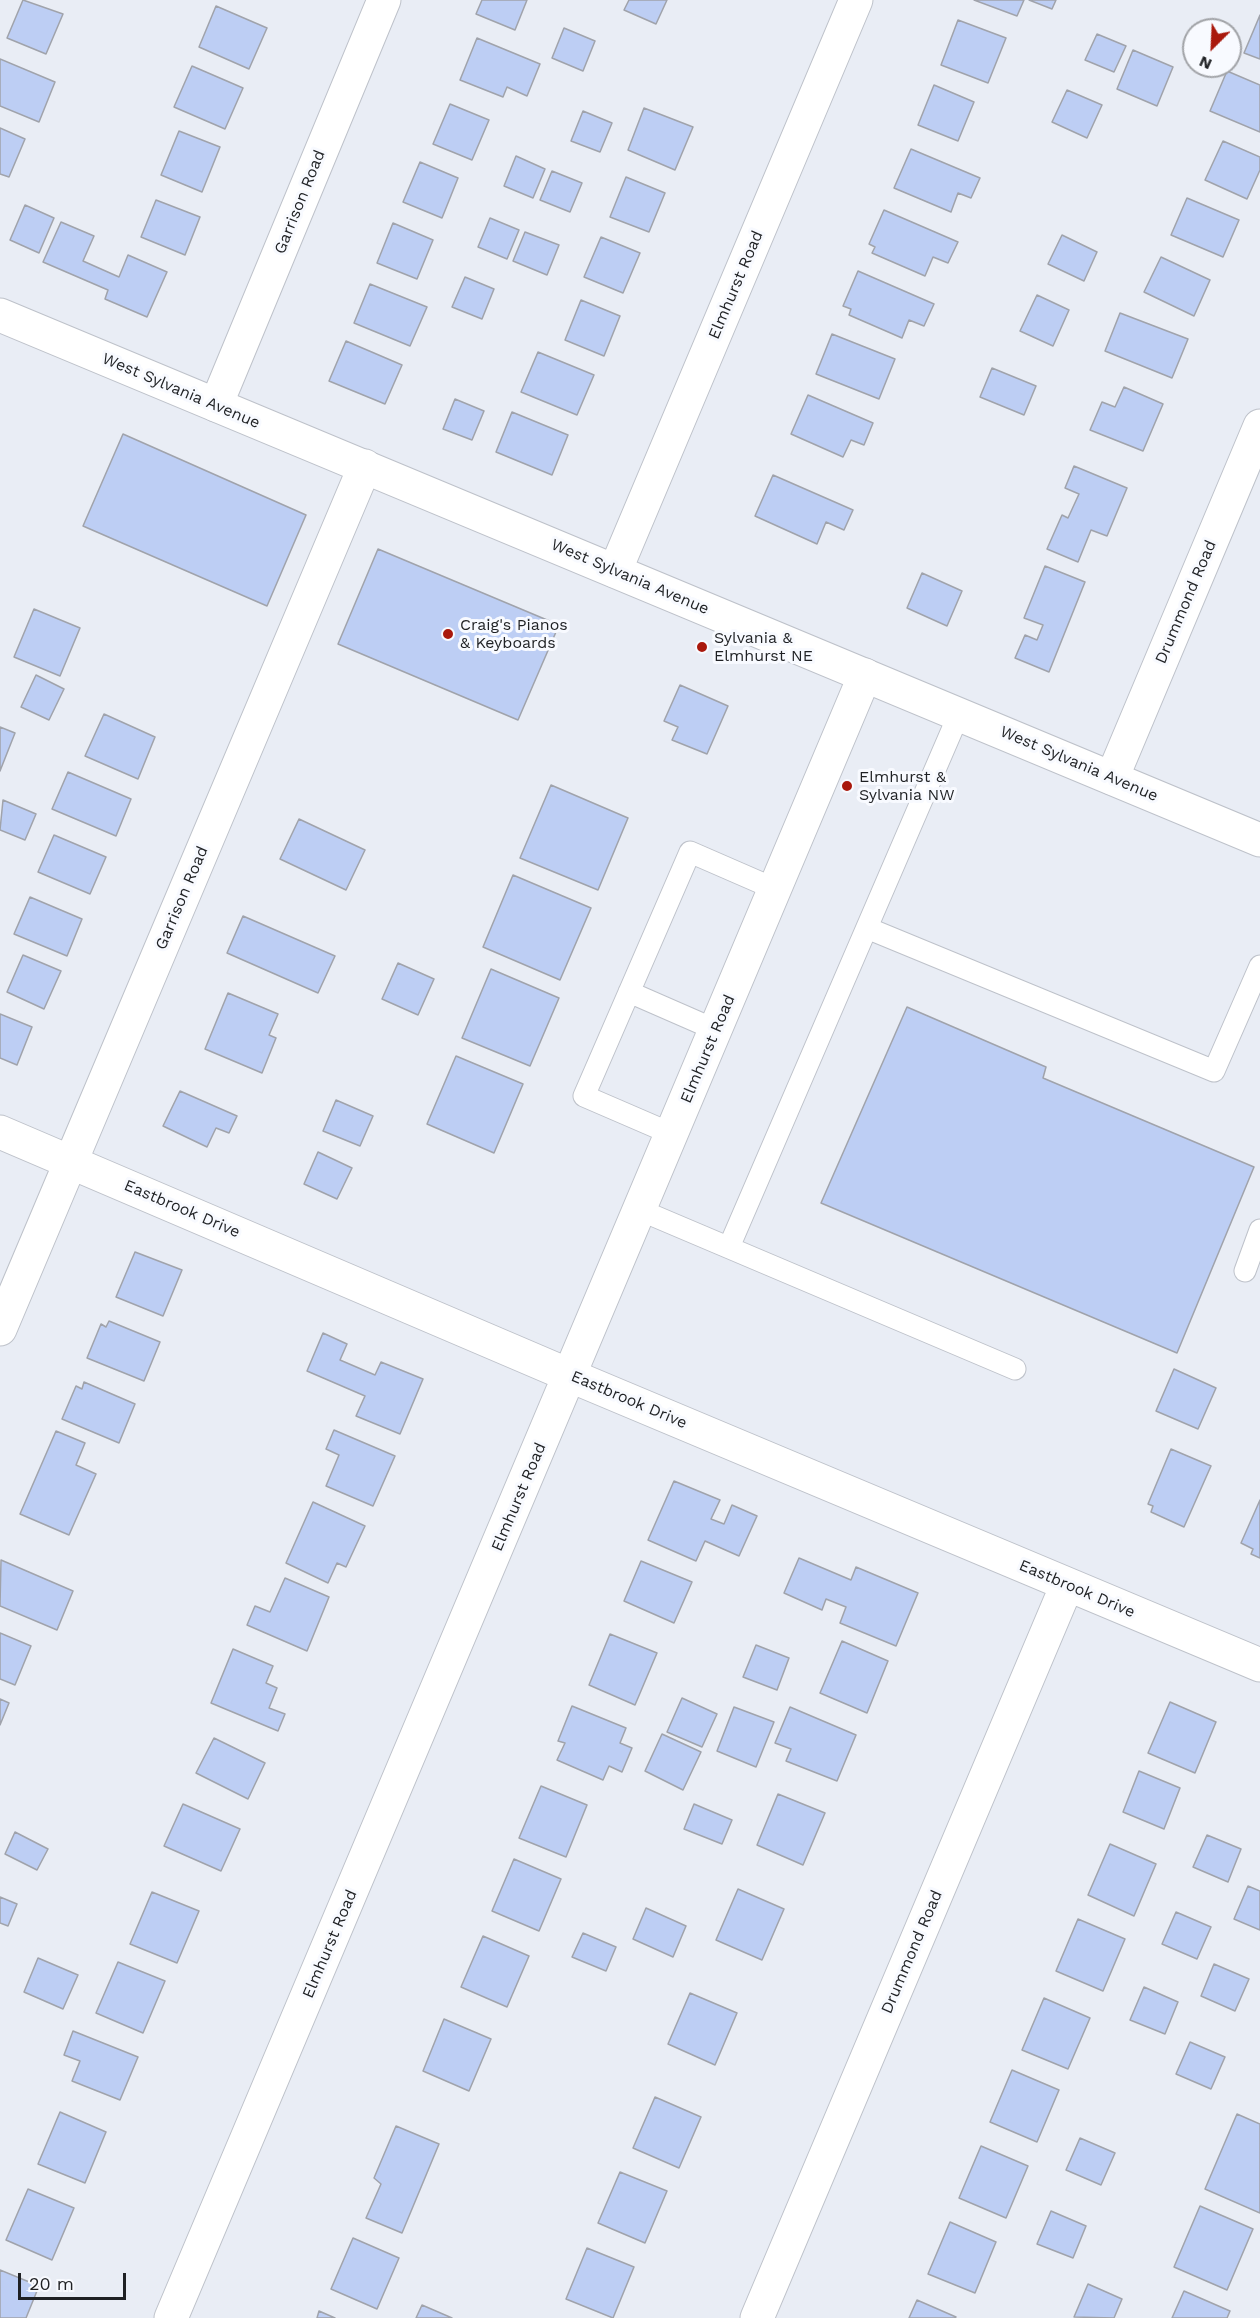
<!DOCTYPE html>
<html>
<head>
<meta charset="utf-8">
<style>
	body { margin:0 }
	#map { position:relative; width:1260px; height:2318px; overflow:hidden; background:#e9edf5; font-family:"Work Sans",sans-serif }
	canvas { display:block }
	.north { position:absolute; left:1182px; top:18px; width:60px; height:60px; box-sizing:border-box; background:#f8faff; border:2px solid #a1a3a7; border-radius:50%; rotate:204deg; font-size:16px; font-weight:700; line-height:24px; text-align:center; color:#1f2124 }
	.north::after { content:''; display:block; margin:auto; width:21px; height:27px; background:#a9180c; clip-path:polygon(50% 0,100% 100%,50% 72%,0 100%) }
	.scale { position:absolute; left:18px; top:2273px; width:108px; height:27px; box-sizing:border-box; border:3px solid #1f2124; border-top:0; padding-left:8px; font-size:18px; line-height:21px; white-space:nowrap; color:#1f2124; -webkit-text-stroke:4px #f8faff; paint-order:stroke }
</style>
</head>
<body>
<div id="map">
<canvas width="1260" height="2318"></canvas>
<div class="north">N</div>
<div class="scale">20 m</div>
</div>
<script>
const g = document.querySelector('canvas').getContext('2d');
g.lineJoin = 'round';
function fill(path, color) { g.fillStyle = color; g.fill(path, 'evenodd'); }
const toPath = rows => new Path2D(rows.map(r => 'M' + r).join(''));
function strokePath(path, color, width, dash) { g.strokeStyle = color; g.lineWidth = width; g.lineCap = dash ? 'butt' : 'round'; g.setLineDash(dash || []); g.stroke(path); }
function write(font, color, halo, rows, align = 'center') {
  g.font = font + ' "Work Sans",sans-serif'; g.lineWidth = 6; g.setLineDash([]); g.textBaseline = 'middle'; g.strokeStyle = halo; g.fillStyle = color; for (const [text, x, y, turn = 0] of rows) {
    g.save(); g.translate(x, y); g.rotate((+turn || 0) * Math.PI / 180); g.textAlign = isNaN(turn) ? turn : align; if (halo) g.strokeText(text, 0, 0); g.fillText(text, 0, 0); g.restore();
  }
}
const building = toPath([
	[23,0,63,14,46,54,7,38,23,0],
	[482,0,527,0,515,30,476,14,482,0],
	[629,0,667,0,656,24,624,10,629,0],
	[974,0,1024,0,1017,16,974,0],
	[1029,0,1056,0,1052,9,1029,0],
	[216,6,267,28,249,69,199,47,216,6],
	[1260,15,1260,59,1244,53,1260,15],
	[958,20,1006,38,988,83,941,65,958,20],
	[564,28,595,41,583,71,552,58,564,28],
	[1097,34,1126,46,1114,72,1085,60,1097,34],
	[477,38,540,64,527,96,507,87,503,97,460,80,477,38],
	[1133,50,1173,67,1157,106,1117,89,1133,50],
	[0,59,55,82,39,122,0,106,0,59],
	[192,66,243,88,225,129,174,107,192,66],
	[1227,71,1260,85,1260,132,1210,111,1227,71],
	[934,85,974,102,958,141,918,125,934,85],
	[1067,90,1102,105,1087,138,1052,122,1067,90],
	[450,104,489,120,472,160,433,144,450,104],
	[644,108,693,127,675,170,628,150,644,108],
	[583,111,612,123,600,152,571,141,583,111],
	[0,128,25,139,9,177,0,174,0,128],
	[179,131,220,147,202,192,161,175,179,131],
	[1223,141,1260,157,1260,170,1247,199,1205,180,1223,141],
	[911,149,980,178,971,198,958,193,951,212,894,188,911,149],
	[516,156,545,169,533,198,504,186,516,156],
	[420,162,458,178,442,218,403,202,420,162],
	[552,171,582,183,570,212,540,200,552,171],
	[626,177,665,193,649,232,610,217,626,177],
	[1187,198,1239,220,1223,257,1171,235,1187,198],
	[156,200,200,217,185,255,141,237,156,200],
	[25,205,54,218,39,253,10,240,25,205],
	[884,210,958,242,948,263,933,257,925,276,872,253,875,247,869,244,884,210],
	[490,218,519,230,507,259,478,247,490,218],
	[61,222,94,236,83,261,119,277,128,255,167,272,147,317,105,299,108,290,43,262,61,222],
	[393,223,433,240,417,279,377,263,393,223],
	[525,232,559,245,547,275,513,261,525,232],
	[1062,235,1097,252,1084,281,1048,264,1062,235],
	[601,237,640,253,623,293,584,277,601,237],
	[1161,257,1210,280,1194,316,1144,292,1161,257],
	[858,271,934,304,924,326,909,320,902,338,849,315,851,309,843,306,858,271],
	[465,277,494,289,482,319,452,307,465,277],
	[370,284,427,307,410,346,354,323,370,284],
	[1037,295,1069,310,1053,346,1020,331,1037,295],
	[581,300,620,316,604,356,565,340,581,300],
	[1120,313,1188,339,1172,378,1105,351,1120,313],
	[832,334,895,359,879,399,816,374,832,334],
	[346,341,402,365,385,404,329,381,346,341],
	[538,352,594,375,577,415,521,392,538,352],
	[992,368,1036,386,1024,415,980,397,992,368],
	[1124,387,1163,404,1143,451,1090,430,1102,402,1115,407,1124,387],
	[808,395,873,423,864,445,851,440,843,457,791,434,808,395],
	[455,399,484,411,472,440,443,429,455,399],
	[512,412,568,435,552,475,496,452,512,412],
	[123,434,306,515,267,606,83,526,123,434],
	[1074,466,1127,488,1107,536,1091,530,1078,562,1047,549,1062,515,1068,518,1079,494,1065,488,1074,466],
	[773,475,853,510,844,530,826,522,817,544,755,516,773,475],
	[378,549,559,625,518,720,338,644,378,549],
	[1045,566,1085,582,1049,672,1015,658,1025,635,1037,640,1043,625,1024,618,1045,566],
	[922,573,962,591,947,626,907,608,922,573],
	[34,609,80,628,60,676,14,657,34,609],
	[36,675,64,689,49,720,21,707,36,675],
	[680,685,728,706,707,754,672,740,678,727,664,721,680,685],
	[104,714,155,737,138,779,85,756,104,714],
	[0,727,15,733,0,771,0,727],
	[68,772,131,799,116,836,52,809,68,772],
	[551,785,628,818,598,890,520,858,551,785],
	[3,800,36,814,25,840,0,830,3,800],
	[299,819,365,850,346,890,280,859,299,819],
	[54,835,106,857,90,894,38,872,54,835],
	[513,875,591,908,560,980,483,947,513,875],
	[30,897,82,919,67,956,14,934,30,897],
	[243,916,335,956,318,993,227,953,243,916],
	[23,955,61,971,44,1009,7,992,23,955],
	[398,963,434,979,418,1015,382,999,398,963],
	[491,969,559,998,530,1066,462,1038,491,969],
	[228,993,278,1014,269,1035,276,1038,262,1073,205,1049,228,993],
	[907,1007,1046,1067,1043,1078,1254,1167,1177,1353,821,1203,907,1007],
	[0,1014,32,1027,17,1065,0,1058,0,1014],
	[456,1056,523,1084,494,1153,427,1124,456,1056],
	[180,1091,237,1116,229,1133,216,1128,207,1147,163,1126,180,1091],
	[336,1100,373,1116,360,1146,323,1131,336,1100],
	[318,1152,352,1168,337,1199,304,1184,318,1152],
	[135,1252,182,1270,163,1316,116,1297,135,1252],
	[109,1321,160,1342,144,1381,87,1358,101,1324,106,1327,109,1321],
	[323,1333,347,1344,340,1360,375,1375,381,1362,423,1379,400,1434,356,1416,365,1396,307,1371,323,1333],
	[1174,1369,1216,1388,1198,1429,1156,1411,1174,1369],
	[84,1382,135,1404,119,1443,62,1419,76,1386,82,1389,84,1382],
	[334,1430,395,1456,373,1506,326,1486,339,1455,326,1449,334,1430],
	[56,1431,85,1443,76,1465,96,1474,69,1535,20,1514,56,1431],
	[1171,1449,1211,1466,1184,1527,1151,1512,1153,1506,1148,1504,1171,1449],
	[674,1481,720,1500,711,1519,724,1524,732,1505,757,1516,739,1556,705,1541,696,1561,648,1540,674,1481],
	[1260,1500,1260,1558,1251,1554,1253,1549,1241,1543,1260,1500],
	[313,1502,365,1526,346,1567,337,1563,328,1583,286,1563,313,1502],
	[799,1558,851,1580,856,1567,918,1593,896,1646,840,1623,846,1607,826,1599,822,1610,784,1593,799,1558],
	[1,1560,73,1591,57,1630,0,1606,1,1560],
	[641,1561,692,1582,674,1623,624,1601,641,1561],
	[285,1578,329,1597,307,1651,247,1625,255,1606,270,1612,285,1578],
	[0,1633,31,1646,15,1685,0,1679,0,1633],
	[610,1634,657,1653,635,1705,589,1685,610,1634],
	[842,1641,888,1661,867,1713,820,1693,842,1641],
	[756,1645,789,1658,777,1690,743,1677,756,1645],
	[233,1649,273,1666,266,1683,277,1688,269,1708,285,1714,278,1731,211,1703,233,1649],
	[682,1698,717,1714,702,1747,667,1732,682,1698],
	[0,1699,9,1703,0,1725,0,1699],
	[1170,1702,1216,1722,1195,1773,1148,1753,1170,1702],
	[572,1706,626,1728,620,1743,632,1748,622,1772,609,1766,603,1780,557,1760,565,1743,558,1741,572,1706],
	[734,1707,774,1722,756,1767,717,1751,734,1707],
	[790,1707,856,1735,837,1781,786,1761,791,1749,775,1743,790,1707],
	[662,1734,701,1752,683,1790,645,1771,662,1734],
	[214,1738,265,1763,248,1799,196,1773,214,1738],
	[1139,1771,1180,1788,1164,1829,1123,1812,1139,1771],
	[541,1786,587,1805,566,1857,519,1838,541,1786],
	[778,1794,825,1813,803,1865,757,1845,778,1794],
	[183,1804,240,1829,221,1871,164,1846,183,1804],
	[694,1804,732,1820,722,1844,684,1829,694,1804],
	[15,1832,48,1849,37,1870,5,1854,15,1832],
	[1207,1835,1241,1849,1228,1882,1193,1867,1207,1835],
	[1110,1844,1156,1864,1134,1916,1088,1895,1110,1844],
	[514,1859,561,1879,539,1931,492,1911,514,1859],
	[1248,1886,1260,1891,1260,1930,1234,1919,1248,1886],
	[738,1889,784,1909,762,1960,716,1940,738,1889],
	[152,1892,199,1911,177,1963,130,1944,152,1892],
	[0,1897,17,1904,8,1926,0,1923,0,1897],
	[646,1908,686,1926,673,1957,633,1939,646,1908],
	[1176,1912,1211,1927,1197,1959,1162,1944,1176,1912],
	[1078,1919,1125,1939,1103,1991,1056,1971,1078,1919],
	[583,1933,616,1947,606,1971,572,1957,583,1933],
	[483,1936,529,1956,507,2007,461,1987,483,1936],
	[38,1958,78,1975,63,2009,24,1992,38,1958],
	[118,1962,165,1981,143,2033,96,2013,118,1962],
	[1214,1964,1249,1979,1235,2011,1201,1996,1214,1964],
	[1144,1987,1178,2002,1165,2034,1130,2020,1144,1987],
	[690,1993,737,2013,715,2065,668,2044,690,1993],
	[1044,1998,1090,2018,1068,2069,1022,2050,1044,1998],
	[444,2019,491,2039,469,2091,423,2071,444,2019],
	[73,2031,138,2057,120,2100,72,2081,80,2061,64,2055,73,2031],
	[1190,2042,1225,2057,1211,2089,1176,2074,1190,2042],
	[1012,2070,1059,2090,1037,2142,990,2122,1012,2070],
	[655,2097,701,2117,679,2168,633,2148,655,2097],
	[60,2112,106,2132,85,2183,38,2164,60,2112],
	[1237,2114,1260,2124,1260,2213,1205,2189,1237,2114],
	[396,2126,439,2144,402,2233,366,2218,381,2184,374,2178,396,2126],
	[1080,2138,1115,2153,1101,2185,1066,2170,1080,2138],
	[981,2146,1028,2166,1006,2218,959,2198,981,2146],
	[620,2172,667,2191,645,2243,598,2223,620,2172],
	[28,2189,74,2208,52,2260,6,2240,28,2189],
	[1200,2206,1253,2229,1227,2290,1174,2267,1200,2206],
	[1051,2211,1086,2226,1073,2258,1037,2244,1051,2211],
	[950,2222,996,2242,975,2293,928,2274,950,2222],
	[353,2238,399,2258,377,2309,331,2289,353,2238],
	[587,2248,634,2267,613,2318,566,2299,587,2248],
	[0,2270,39,2286,26,2318,0,2318,0,2270],
	[1088,2284,1122,2299,1114,2318,1074,2317,1088,2284],
	[1184,2291,1230,2311,1227,2318,1172,2318,1184,2291],
	[917,2300,956,2317,955,2318,909,2318,917,2300],
	[422,2305,452,2318,416,2318,422,2305],
	[319,2311,335,2318,317,2318,319,2311]
]);
const lane = toPath([
	[867,928,1214,1071,1260,966],
	[629,992,716,1030],
	[672,1134,584,1096,690,852,775,889],
	[640,1210,1015,1369],
	[729,1247,959,714],
	[1245,1271,1260,1230]
]);
const street = toPath([
	[216,405,384,0],
	[615,571,856,0],
	[1112,778,1260,426],
	[0,1132,571,1376,1260,1665],
	[0,1329,365,466],
	[171,2318,865,675],
	[757,2318,1067,1585]
]);
const secondary = toPath([
	[0,315,1260,840]
]);
const markers = [
	[448,634,6,"#a9180c"],
	[702,647,6,"#a9180c"],
	[847,786,6,"#a9180c"]
];
const streetNames = [
	["Garrison Road",300,202,-68],
	["Elmhurst Road",736,285,-67],
	["West Sylvania Avenue",181,391,23],
	["West Sylvania Avenue",630,577,23],
	["Drummond Road",1186,602,-67],
	["West Sylvania Avenue",1079,764,23],
	["Garrison Road",182,898,-67],
	["Elmhurst Road",708,1049,-67],
	["Eastbrook Drive",182,1209,23],
	["Eastbrook Drive",629,1400,23],
	["Elmhurst Road",519,1497,-67],
	["Eastbrook Drive",1077,1589,23],
	["Elmhurst Road",330,1944,-67],
	["Drummond Road",912,1952,-67]
];
const poiNames = [
	["Craig's Pianos",460,625],
	["& Keyboards",460,643],
	["Sylvania &",714,638],
	["Elmhurst NE",714,656],
	["Elmhurst &",859,777],
	["Sylvania NW",859,795]
];
fill(building, '#bdcef4');
strokePath(building, '#a0a3ab', 1.5);
strokePath(lane, '#bec2ca', 23);
strokePath(street, '#bec2ca', 35);
strokePath(secondary, '#bec2ca', 35);
strokePath(lane, '#fff', 21);
strokePath(street, '#fff', 33);
strokePath(secondary, '#fff', 33);
for (const [x, y, r, color] of markers) { const dot = new Path2D(); dot.arc(x, y, r, 0, 2 * Math.PI); g.fillStyle = color; g.fill(dot); strokePath(dot, '#f8faff', 2); }
write('16px', '#1f2124', '#f8faff', streetNames);
write('16px', '#1f2124', '#f8faff', poiNames, 'left');
</script>
</body>
</html>
